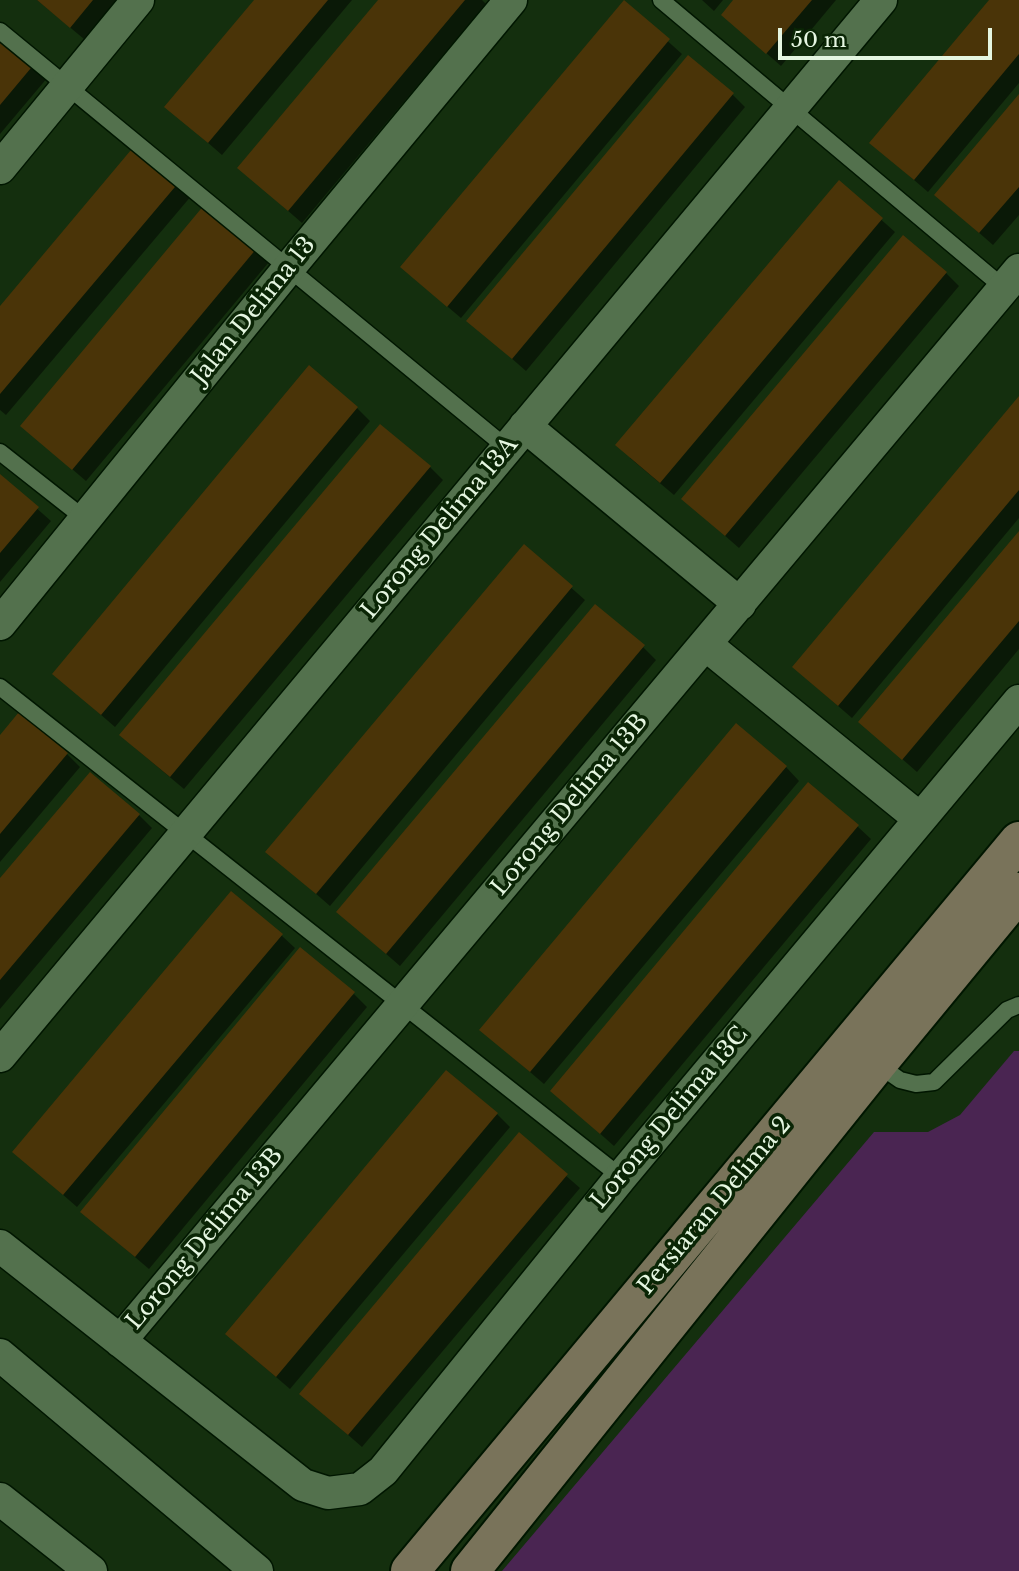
<!DOCTYPE html>
<html>
<head>
<meta charset="utf-8">
<style>
	body { margin:0 }
	#map { position:relative; width:1019px; height:1571px; overflow:hidden; background:#142f0e; font-family:"Libre Baskerville",serif }
	canvas { display:block }
	.scale { position:absolute; left:778px; top:28px; width:214px; height:32px; box-sizing:border-box; border:4px solid #e5f6e1; border-top:0; padding-left:9px; font-size:21px; line-height:24px; white-space:nowrap; color:#e5f6e1; -webkit-text-stroke:5px #0a2505; paint-order:stroke }
</style>
</head>
<body>
<div id="map">
<canvas width="1019" height="1571"></canvas>
<div class="scale">50 m</div>
</div>
<script>
const g = document.querySelector('canvas').getContext('2d');
g.lineJoin = 'round';
function fill(path, color) { g.fillStyle = color; g.fill(path, 'evenodd'); }
const toPath = rows => new Path2D(rows.map(r => 'M' + r).join(''));
function strokePath(path, color, width, dash) { g.strokeStyle = color; g.lineWidth = width; g.lineCap = dash ? 'butt' : 'round'; g.setLineDash(dash || []); g.stroke(path); }
function write(font, color, halo, rows, align = 'center') {
  g.font = font + ' "Libre Baskerville",serif'; g.lineWidth = 7; g.setLineDash([]); g.textBaseline = 'middle'; g.strokeStyle = halo; g.fillStyle = color; for (const [text, x, y, turn = 0] of rows) {
    g.save(); g.translate(x, y); g.rotate((+turn || 0) * Math.PI / 180); g.textAlign = isNaN(turn) ? turn : align; if (halo) g.strokeText(text, 0, 0); g.fillText(text, 0, 0); g.restore();
  }
}
const green = toPath([
	[1014,1051,1019,1051,1019,1571,502,1571,874,1132,928,1132,960,1115]
]);
const shadow = toPath([
	[37,0,117,0,84,39],
	[256,0,352,0,222,155,167,107],
	[380,0,482,0,486,4,302,223,239,168],
	[702,0,723,0,714,11],
	[736,0,836,0,781,66,723,15],
	[991,0,1019,0,1019,83,928,192,871,143],
	[624,2,682,54,461,318,416,280],
	[0,34,48,77,0,134],
	[732,94,745,107,526,371,469,321],
	[1019,97,1019,215,993,245,936,195],
	[136,147,192,195,6,415,0,410,0,309],
	[839,182,895,232,674,495,630,458],
	[206,206,269,262,86,481,22,426],
	[946,273,959,286,739,548,683,499],
	[1019,399,1019,518,852,718,808,680],
	[357,408,370,421,115,727,54,674],
	[430,467,443,480,184,789,135,748],
	[0,476,51,521,0,582],
	[1019,533,1019,649,917,772,860,722],
	[524,546,585,600,330,906,268,852],
	[643,647,656,660,400,966,338,912],
	[0,737,67,754,80,767,0,862],
	[786,767,799,781,544,1084,481,1030],
	[139,815,152,828,0,1009,0,881],
	[857,826,871,839,614,1146,552,1091],
	[281,935,295,948,77,1207,14,1152],
	[354,994,367,1007,149,1269,82,1212],
	[497,1114,510,1127,290,1389,241,1347],
	[519,1135,580,1188,362,1447,301,1394]
]);
const building = toPath([
	[37,0,93,0,70,28],
	[254,0,328,0,208,143,164,107],
	[378,0,465,0,288,211,237,168],
	[624,0,670,39,447,307,400,267],
	[733,0,812,0,766,54,721,15],
	[989,0,1019,0,1019,54,914,180,869,143],
	[0,32,36,62,0,105],
	[688,55,734,93,512,359,466,321],
	[1019,94,1019,187,979,233,934,195],
	[136,144,180,181,0,394,0,306],
	[839,180,883,218,660,483,615,445],
	[205,204,257,248,72,470,20,426],
	[903,235,947,272,725,536,681,499],
	[309,365,358,407,101,715,52,674],
	[1019,396,1019,490,838,706,792,667],
	[380,424,431,466,170,777,119,735],
	[0,474,39,507,0,553],
	[1019,531,1019,621,902,760,858,722],
	[524,544,573,586,316,894,265,852],
	[595,604,645,645,386,954,336,912],
	[19,712,68,753,0,834,0,735],
	[736,723,787,766,530,1072,479,1030],
	[90,772,140,814,0,980,0,878],
	[808,782,859,825,600,1134,550,1091],
	[231,891,283,934,63,1195,12,1152],
	[300,947,355,992,135,1257,80,1212],
	[446,1070,498,1113,276,1377,225,1334],
	[519,1132,568,1174,348,1435,299,1394]
]);
const lane = toPath([
	[661,0,1004,288],
	[0,31,507,448],
	[0,452,85,519],
	[0,687,621,1177],
	[877,1064,900,1080,916,1084,934,1082,1007,1010,1019,1005]
]);
const street = toPath([
	[0,168,138,0],
	[525,426,740,604],
	[0,624,288,269,511,0],
	[705,644,919,818],
	[0,1056,881,0],
	[0,1246,303,1485,328,1493,360,1489,383,1471,621,1177,1019,701],
	[120,1341,1019,270],
	[0,1355,257,1571],
	[0,1499,91,1571]
]);
const secondary = toPath([
	[410,1571,1019,841],
	[470,1571,877,1064,1019,892]
]);
const streetNames = [
	["Jalan Delima 13",254,311,-51],
	["Lorong Delima 13A",440,528,-50],
	["Lorong Delima 13B",570,805,-50],
	["Lorong Delima 13C",670,1118,-50],
	["Persiaran Delima 2",715,1206,-50],
	["Lorong Delima 13B",205,1239,-50]
];
fill(green, '#4a2552');
fill(shadow, '#0007');
fill(building, '#4a3408');
strokePath(lane, '#001600', 19);
strokePath(street, '#001600', 35);
strokePath(secondary, '#001600', 42);
strokePath(lane, '#53714d', 16);
strokePath(street, '#53714d', 32);
strokePath(secondary, '#79735a', 38);
write('23px', '#e5f6e1', '#0a2505', streetNames);
</script>
</body>
</html>
